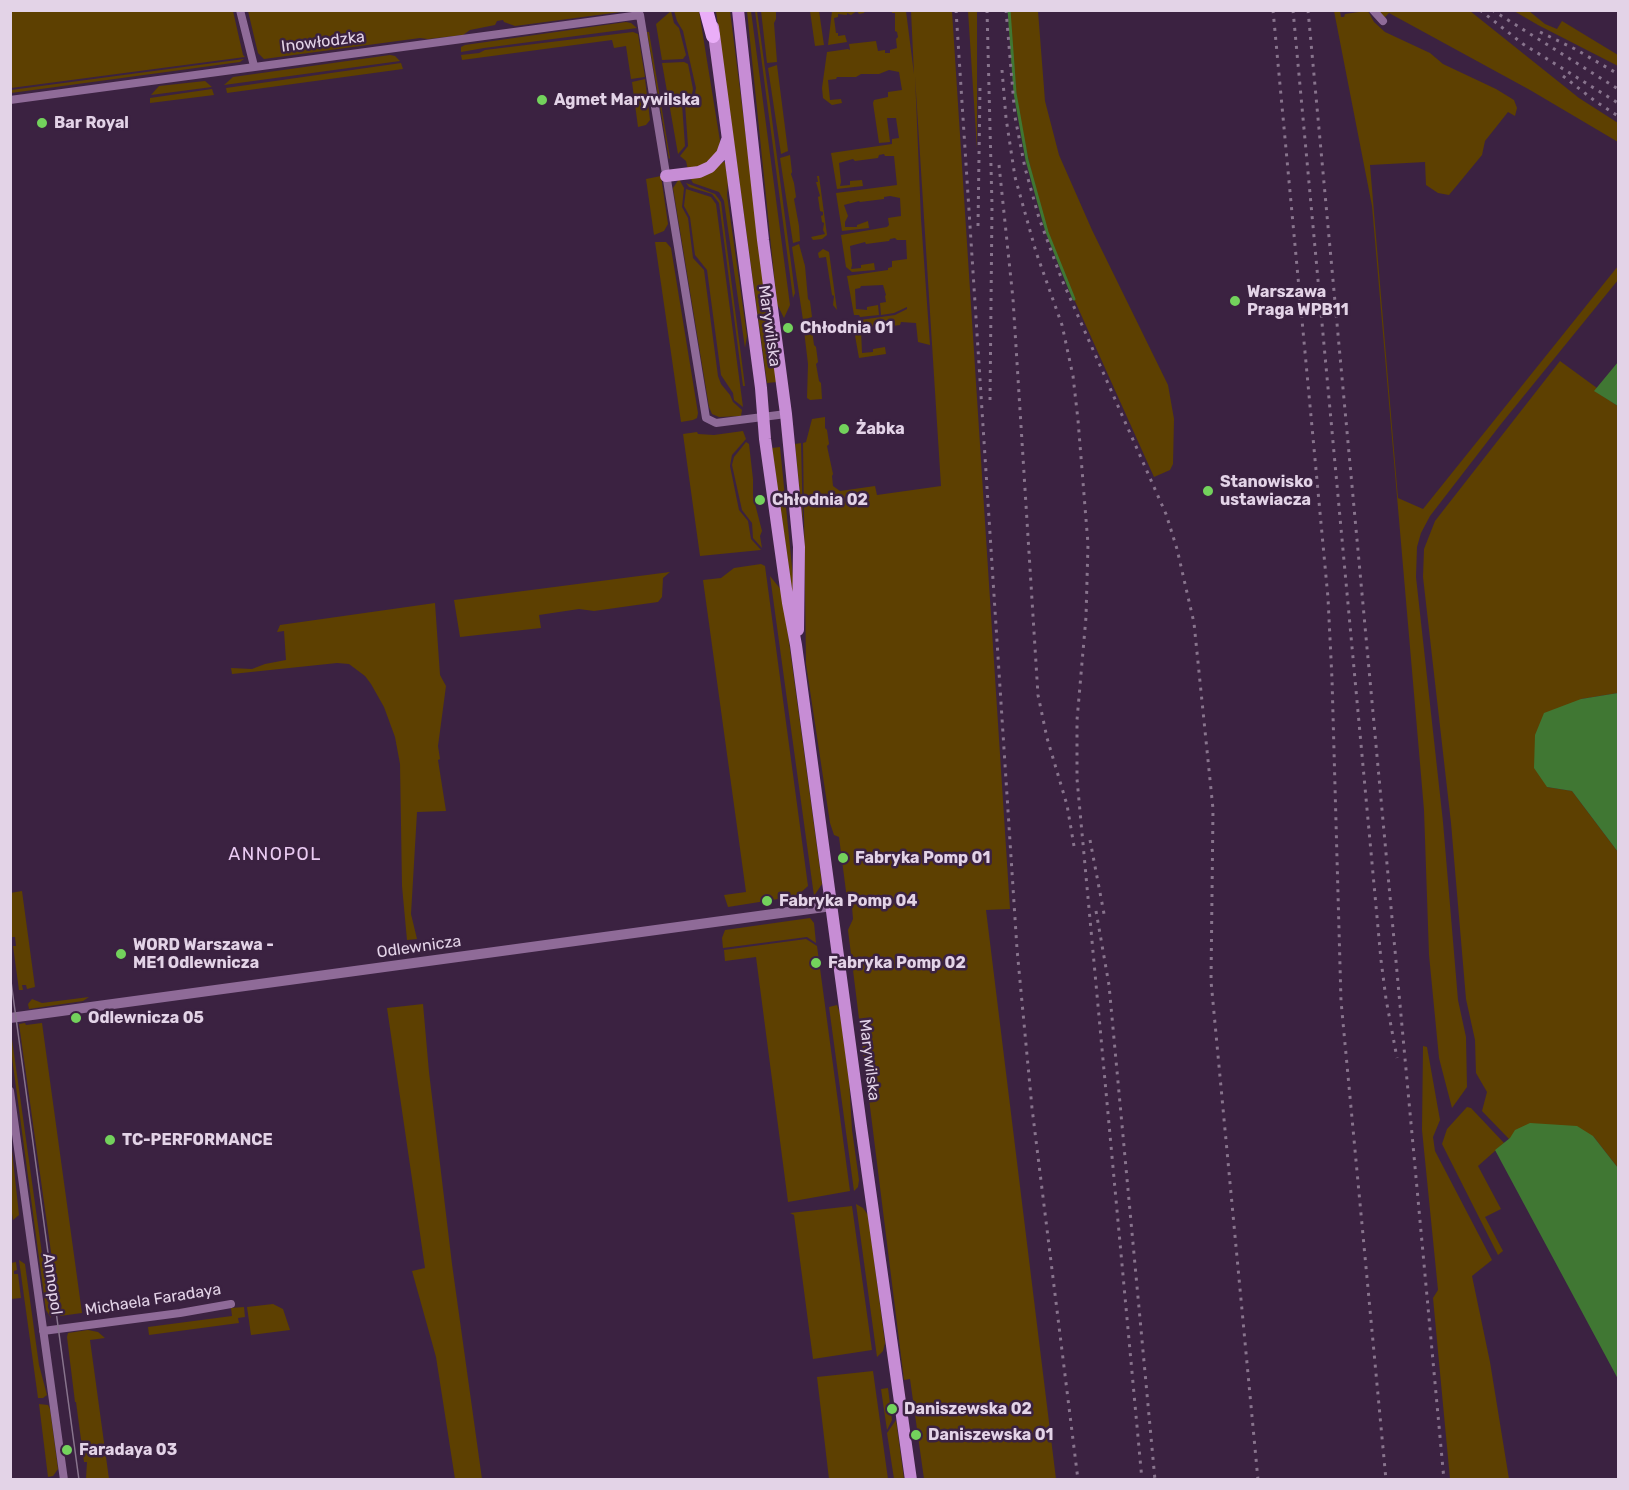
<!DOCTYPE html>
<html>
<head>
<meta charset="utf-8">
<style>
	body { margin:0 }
	#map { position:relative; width:1629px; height:1490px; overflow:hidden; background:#3b2241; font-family:Rubik,sans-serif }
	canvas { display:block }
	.frame { position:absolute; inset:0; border:12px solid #e3d3e7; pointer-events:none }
</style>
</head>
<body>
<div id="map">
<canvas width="1629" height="1490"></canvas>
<div class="frame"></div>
</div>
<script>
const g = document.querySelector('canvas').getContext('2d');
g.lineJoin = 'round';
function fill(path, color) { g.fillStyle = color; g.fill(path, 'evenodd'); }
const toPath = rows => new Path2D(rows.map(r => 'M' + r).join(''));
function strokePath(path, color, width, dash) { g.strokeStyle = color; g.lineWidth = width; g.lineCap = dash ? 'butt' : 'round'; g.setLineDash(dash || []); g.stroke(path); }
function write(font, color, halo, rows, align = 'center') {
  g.font = font + ' Rubik,sans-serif'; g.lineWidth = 5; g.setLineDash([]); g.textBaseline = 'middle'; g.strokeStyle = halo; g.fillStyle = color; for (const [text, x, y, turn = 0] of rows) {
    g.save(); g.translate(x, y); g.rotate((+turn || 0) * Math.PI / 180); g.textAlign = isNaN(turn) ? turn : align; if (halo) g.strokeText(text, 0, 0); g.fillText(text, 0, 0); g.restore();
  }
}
const green = toPath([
	[10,11,233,11,243,55,245,57,11,88],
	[248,11,628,11,515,26,504,22,503,20,497,21,495,25,470,30,463,35,428,39,420,38,264,59,258,53],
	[671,11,674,23,679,28,686,55,683,59,662,60,656,24],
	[674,11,699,11,720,141,719,150,712,161,688,170,686,161,680,156,688,146,685,104,695,94,696,88,683,31,677,21],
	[716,11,730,11,777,382,767,383],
	[747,11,751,11,790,305,784,318,777,304],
	[755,11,757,11,770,104,795,293,793,298],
	[761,11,776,11,776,19,774,23,777,62,767,63],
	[810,11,819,11,824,45,815,46],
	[832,11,865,11,864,13,859,14,857,11,851,15,847,13,847,15,838,14,838,17,834,18,836,33,838,33,838,36,845,35,847,42,828,45],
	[892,11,906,11,914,74,911,11,952,11,1010,909,986,910,1056,1479,924,1479,910,1379,904,1380,848,930,853,919,852,907,847,899,839,837,834,835,830,823,806,664,803,443,806,442,812,419,825,417,825,428,827,430,829,444,827,446,833,474,832,476,833,486,840,491,875,486,877,495,941,486,915,76,921,219,930,345,918,342,916,323,901,322,900,325,877,328,876,326,871,327,870,329,861,330,862,353,873,352,873,349,885,347,886,354,859,358,854,330,862,328,860,320,895,315,907,309,907,307,894,313,881,315,880,303,886,302,885,296,886,295,883,285,861,286,860,288,855,289,856,309,867,310,867,307,878,305,879,315,860,317,859,315,854,315,847,276,888,270,888,268,892,267,892,261,907,259,906,240,897,240,895,238,890,239,889,241,866,244,865,242,850,246,852,265,851,269,861,268,861,265,874,263,875,270,852,272,846,267,841,235,887,227,889,225,888,218,901,216,900,198,890,196,884,197,884,199,860,202,859,201,844,205,848,216,845,222,845,227,857,227,857,225,868,221,869,228,842,231,836,193,897,185,894,156,885,156,884,154,879,155,878,158,855,161,853,159,839,163,841,182,840,186,850,185,850,181,862,180,863,186,837,189,831,153,892,144,892,139,899,138,896,118,887,118,890,142,879,143,873,103,874,100,888,97,888,92,902,90,899,72,889,70,879,74,861,74,856,77,837,77,836,79,828,80,830,100,841,99,842,103,832,105,823,98,822,88,827,52,848,49,850,50,849,44,876,41,878,51,885,50,885,53,890,53,890,50,897,48,896,39,898,37,897,32,895,31,895,13,892,13],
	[968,11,977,11,977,149],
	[1009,11,1038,11,1045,101,1059,155,1092,230,1168,385,1174,419,1173,464,1170,470,1154,477,1074,299,1055,254,1040,209,1018,113],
	[1334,11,1340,11,1341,17,1344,17,1345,14,1359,12,1359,11,1368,11,1374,22,1385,32,1430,53,1443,64,1496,89,1514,100,1517,108,1515,116,1508,112,1485,141,1482,155,1449,195,1438,193,1426,185,1425,162,1370,165,1398,498,1423,509,1618,266,1618,280,1501,424,1430,516,1421,533,1417,547,1416,577,1443,822,1458,1000,1466,1037,1467,1087,1452,1108,1439,1058,1429,955,1424,810,1372,206],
	[1377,11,1470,11,1579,98,1618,123,1618,142,1530,90,1389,13,1384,18],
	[1514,11,1529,11,1545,24,1557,29,1562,21,1618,55,1618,66,1538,25],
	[626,22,631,23,637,28,484,48,461,52,461,47,465,45],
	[633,32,638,34,645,77,631,79,626,46,614,48,612,40,462,60,461,55,479,53,485,50],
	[647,32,649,32,670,158,669,159],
	[390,55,395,56,400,61,224,85,233,77],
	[244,59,240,62,11,93,11,90],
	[684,62,688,64,693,89,692,94,682,104,685,146,678,154,662,63],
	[401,63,403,69,227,93,226,88],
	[777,65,788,151,781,154,768,68],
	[645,79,650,120,646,125,638,127,632,82],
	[205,81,212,87,151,95,159,86],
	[212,89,214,95,150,103,150,98],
	[790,155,792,172,791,174,794,183,796,197,794,199,799,226,800,241,793,243,780,158],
	[723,162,725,162,728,181,727,195,747,336,745,348,724,201,719,192,693,183,689,176,712,170],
	[661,176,668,224,664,231,654,235,646,179],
	[817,176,819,176,827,235,822,239,813,240,811,237,825,234,823,230,824,223,822,222,821,216,823,215,823,212,820,211,818,197,820,196,816,182,818,182],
	[679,179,684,188,682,207,688,218,693,258,704,270,718,376,721,384,730,395,733,402,742,410,741,416,719,417,712,414,709,407,673,188],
	[686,183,715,194,721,202,745,386,743,386,719,203,712,194,689,187],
	[686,189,711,197,716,204,743,407,734,400,733,393,721,375,707,270,695,255,690,217,684,206],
	[655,242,666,242,671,248,698,413,697,418,693,420,681,422],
	[799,244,805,266,808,299,810,301,812,317,803,320,792,247],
	[823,249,829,252,837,310,833,305,834,296,832,295,826,257,819,258,818,253],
	[803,322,811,323,814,345,816,347,818,362,816,364,819,381,821,383,822,399,810,400,807,398,808,364],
	[1560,361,1597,388,1595,391,1618,406,1618,693,1581,699,1547,787,1572,791,1618,852,1618,1168,1593,1136,1509,1139,1482,1111,1487,1092,1476,1073,1475,1040,1466,999,1451,823,1423,577,1424,549,1435,521],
	[743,431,746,439,732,455,730,466,739,510,748,521,751,539,761,550,700,556,683,434,697,432,698,434,714,435],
	[746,442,749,444,753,479,753,496,762,531,760,536,762,548,753,538,752,523,742,510,732,465,734,457],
	[801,443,803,524,795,444],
	[780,447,795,597,794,604,772,448],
	[761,564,765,566,808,886,797,896,728,907,724,895,746,892,703,580,721,578,734,568],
	[670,572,663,578,662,597,658,602,594,611,579,609,539,615,541,628,460,637,454,600],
	[770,576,782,591,822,884,814,896],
	[435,603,440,675,446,686,438,746,440,759,438,760,446,811,417,812,411,914,417,939,407,940,402,886,400,764,395,737,384,707,371,684,365,676,349,664,337,663,232,674,231,668,252,669,265,664,286,660,284,631,277,632,280,625],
	[22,891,35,987,27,989,26,985,22,985,23,990,19,990,13,946,16,946,15,937,12,937,11,926,10,893],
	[810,918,814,923,816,943,807,937,723,948,722,938,725,930],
	[806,939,817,946,850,1191,788,1202,756,957,725,961,724,950],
	[89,997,83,1001,29,1009,28,1004,32,999,42,1003],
	[423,1004,429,1072,452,1264,482,1479,455,1479,436,1357,412,1271,425,1268,387,1008],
	[837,1005,840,1013,849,1080,852,1130,859,1180,858,1187,854,1191,829,1007],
	[25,1023,26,1025,42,1023,82,1313,60,1316,19,1024],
	[10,1032,11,1032,51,1318,46,1310,11,1050],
	[1423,1046,1427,1047,1440,1120,1433,1137,1435,1151,1492,1260,1472,1276,1490,1362,1509,1479,1450,1479,1433,1298,1438,1290,1422,1130],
	[1467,1107,1471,1108,1504,1143,1478,1166,1501,1209,1485,1217,1503,1251,1498,1255,1442,1144,1447,1129],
	[10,1132,19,1215,13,1220,10,1200],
	[856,1204,863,1208,868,1215,885,1343,883,1351,877,1357],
	[852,1206,872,1350,813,1359,794,1215,790,1213],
	[19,1260,25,1264,39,1365,47,1395,43,1398,38,1398],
	[16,1262,17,1270,14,1271,14,1274,18,1274,21,1298,11,1299,11,1263],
	[273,1304,283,1309,290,1330,251,1335,247,1307],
	[244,1307,245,1317,238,1318,239,1323,149,1335,148,1327,232,1316,231,1308],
	[88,1330,98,1332,105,1338,90,1340,109,1479,86,1479,87,1462,84,1462,76,1402,75,1402,67,1337,68,1333],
	[873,1371,888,1479,829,1479,817,1377],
	[888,1388,892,1420,887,1430,881,1389],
	[39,1404,48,1405,50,1409,58,1469,53,1476,48,1477],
	[896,1420,904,1479,894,1479,887,1433]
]);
const water = toPath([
	[1618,362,1618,406,1594,391],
	[1618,693,1618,852,1572,791,1547,787,1534,768,1535,735,1544,713,1581,699],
	[1530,1123,1577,1126,1593,1136,1618,1168,1618,1379,1495,1150,1510,1138,1515,1130]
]);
const stream = toPath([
	[1009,10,1015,93,1027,160,1047,232,1074,299]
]);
const minor = toPath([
	[240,10,254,66],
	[1373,10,1383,21],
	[10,100,640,15,706,418,716,423,786,414],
	[10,1091,64,1480],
	[43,1331,180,1313,231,1304]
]);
const tertiary = toPath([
	[10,1018,832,906]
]);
const secondary = toPath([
	[738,10,763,240,786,414,799,547,798,630],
	[713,27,761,388,765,439,788,603,796,645,861,1126,911,1480],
	[666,176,699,172,710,167,722,154,727,140]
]);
const primary = toPath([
	[706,10,713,36]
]);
const tram = toPath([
	[10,974,79,1480]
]);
const rail = toPath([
	[956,10,1017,949,1032,1108,1078,1480],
	[987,10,992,206,990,401],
	[1006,10,1015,117,1025,168,1039,218,1062,280,1166,514,1177,549,1194,623,1213,809,1211,981,1258,1480],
	[1273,10,1328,598,1332,679,1341,1001,1386,1480],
	[1293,10,1381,960,1386,999,1397,1058],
	[1308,10,1444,1480],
	[1480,10,1523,44,1618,103],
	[1492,10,1618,89],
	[1540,32,1575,49,1618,74],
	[1002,70,1006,118,1015,177,1036,252,1062,325,1073,376,1078,420,1088,544,1086,617,1077,720,1077,779,1142,1480],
	[1563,76,1595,101,1618,116],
	[999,165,1013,299,1038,695,1047,738,1067,805,1075,852],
	[978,226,980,88],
	[1090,840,1105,919],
	[1096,911,1109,985,1155,1480]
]);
const markers = [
	[542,100,6,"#73d25c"],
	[42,123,6,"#73d25c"],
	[1235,301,6,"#73d25c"],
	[788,328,6,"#73d25c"],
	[844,429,6,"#73d25c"],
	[1208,491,6,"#73d25c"],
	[760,500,6,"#73d25c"],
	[843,858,6,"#73d25c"],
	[767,901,6,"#73d25c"],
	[121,954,6,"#73d25c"],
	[816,963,6,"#73d25c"],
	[76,1018,6,"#73d25c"],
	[110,1140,6,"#73d25c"],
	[892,1409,6,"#73d25c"],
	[916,1435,6,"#73d25c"],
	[67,1450,6,"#73d25c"]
];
const streetNames = [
	["Inowłodzka",323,42,-7],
	["Marywilska",769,326,82],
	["Odlewnicza",419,947,-8],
	["Marywilska",869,1060,83],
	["Annopol",52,1284,82],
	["Michaela Faradaya",153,1300,-9]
];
const poiNames = [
	["Agmet Marywilska",554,100],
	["Bar Royal",54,123],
	["Warszawa",1247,292],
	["Praga WPB11",1247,310],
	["Chłodnia 01",800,328],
	["Żabka",856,429],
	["Stanowisko",1220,482],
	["ustawiacza",1220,500],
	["Chłodnia 02",772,500],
	["Fabryka Pomp 01",855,858],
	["Fabryka Pomp 04",779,901],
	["WORD Warszawa -",133,945],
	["ME1 Odlewnicza",133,963],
	["Fabryka Pomp 02",828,963],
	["Odlewnicza 05",88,1018],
	["TC-PERFORMANCE",122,1140],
	["Daniszewska 02",904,1409],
	["Daniszewska 01",928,1435],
	["Faradaya 03",79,1450]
];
const neighbourhoodNames = [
	["ANNOPOL",275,855]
];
fill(green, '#5d4001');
fill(water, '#407733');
strokePath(stream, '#407733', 3);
strokePath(minor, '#8f6b98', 8);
strokePath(tertiary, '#8f6b98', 10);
strokePath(secondary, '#c78dd5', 12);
strokePath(primary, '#eaaef8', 14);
strokePath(tram, '#88748d', 1.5);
strokePath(rail, '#88748d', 3, [3, 6]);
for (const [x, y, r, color] of markers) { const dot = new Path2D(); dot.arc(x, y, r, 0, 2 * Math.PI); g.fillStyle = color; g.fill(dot); strokePath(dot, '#3b2241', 2); }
write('16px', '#e3d3e7', '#3b2241', streetNames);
write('bold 16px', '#e3d3e7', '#3b2241', poiNames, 'left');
g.letterSpacing = '1.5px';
write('18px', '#eacaf2', '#3b2241', neighbourhoodNames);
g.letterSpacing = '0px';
</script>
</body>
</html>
